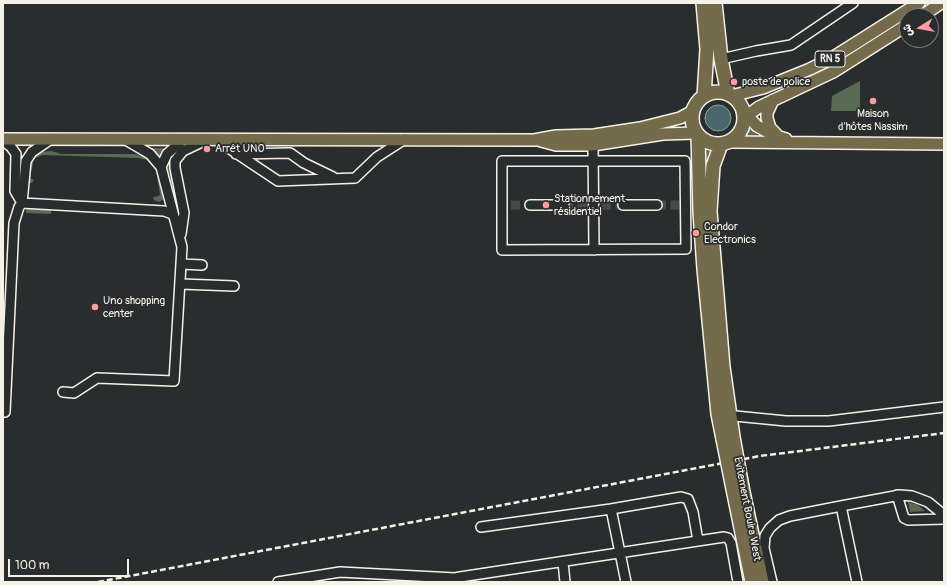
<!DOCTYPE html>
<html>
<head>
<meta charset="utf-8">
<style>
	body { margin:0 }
	#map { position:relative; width:947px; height:585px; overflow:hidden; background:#2a2d2e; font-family:Pangolin,"Playpen Sans Arabic",sans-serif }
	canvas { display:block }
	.frame { position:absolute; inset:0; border:4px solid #f4f1e8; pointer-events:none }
	.north { position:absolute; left:899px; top:8px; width:40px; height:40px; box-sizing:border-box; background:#2a2d2e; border:1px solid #7b7b78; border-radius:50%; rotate:259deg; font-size:11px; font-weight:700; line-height:16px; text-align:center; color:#f4f1e8 }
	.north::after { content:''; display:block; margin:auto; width:14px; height:18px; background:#ff9aa2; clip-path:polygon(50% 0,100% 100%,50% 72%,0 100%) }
	.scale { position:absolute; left:8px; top:559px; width:121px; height:18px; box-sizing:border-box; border:2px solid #f4f1e8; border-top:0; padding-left:5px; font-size:12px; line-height:14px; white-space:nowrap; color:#f4f1e8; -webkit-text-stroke:3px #2a2d2e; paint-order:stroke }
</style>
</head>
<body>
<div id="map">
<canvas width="947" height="585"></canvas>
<div class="frame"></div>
<div class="north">ش</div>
<div class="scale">100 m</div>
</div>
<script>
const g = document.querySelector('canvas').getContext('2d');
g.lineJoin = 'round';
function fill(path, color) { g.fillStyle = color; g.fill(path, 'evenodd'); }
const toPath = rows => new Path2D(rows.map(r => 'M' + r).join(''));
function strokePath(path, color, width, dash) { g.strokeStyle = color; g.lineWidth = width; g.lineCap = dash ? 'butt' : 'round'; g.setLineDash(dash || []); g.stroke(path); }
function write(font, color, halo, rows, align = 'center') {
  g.font = font + ' Pangolin,sans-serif'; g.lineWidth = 3.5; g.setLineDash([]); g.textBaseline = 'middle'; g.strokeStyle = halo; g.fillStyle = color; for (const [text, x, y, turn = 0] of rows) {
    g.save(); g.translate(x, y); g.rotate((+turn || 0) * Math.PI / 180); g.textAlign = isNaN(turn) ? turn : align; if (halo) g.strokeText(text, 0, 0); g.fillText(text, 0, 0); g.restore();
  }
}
const green = toPath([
	[860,81,860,111,831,111,832,96],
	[749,128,760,137,746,138,743,135],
	[148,148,169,148,160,158],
	[703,148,714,150,706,181],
	[179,150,175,181,170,184,170,176,166,164,169,158],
	[51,151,62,154,134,154,144,156,157,169,164,199,159,202,154,200,153,197,159,196,160,194,156,170,147,160,138,158,42,155,34,159,30,178,34,180,32,183,28,183,30,162,34,156,41,152],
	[26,208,51,209,51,214,26,213],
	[908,502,918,505,925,511,910,512]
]);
const water = toPath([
	'705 118a13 13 0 1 1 26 0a13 13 0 1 1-26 0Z'
]);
const minorTunnel = toPath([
	[511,205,530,205],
	[564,205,589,205],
	[602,205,623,205],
	[657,205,679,205]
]);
const minor = toPath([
	[721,59,756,51,791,45,853,3],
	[126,140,150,154,161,167],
	[3,141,11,147,16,154,15,191,22,203],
	[218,141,278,181,355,178,377,157,405,139],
	[252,141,241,145,236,154,290,153,304,163,333,177],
	[593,145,594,250],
	[502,161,685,161,686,249,502,250,502,161],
	[22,203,26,161,32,152,51,139],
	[530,205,564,205],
	[623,205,657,205],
	[181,234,184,213,175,168,175,161,183,151,206,140],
	[182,264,202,265],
	[181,284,234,286],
	[63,392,74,393,97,378,174,381,182,247,161,167,167,154,183,140],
	[5,412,14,223,19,207,22,203,164,211,172,214,176,220],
	[725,415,786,421,829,421,944,407],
	[897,495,904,518,908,520,944,519],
	[611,509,626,582],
	[481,527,611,509,681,497,688,499,693,512,698,541],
	[563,562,565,582],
	[278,582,340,572,455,578],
	[454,582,455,578,460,577,724,537,728,538,731,543,738,582],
	[772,582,764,548,765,536,770,528,779,520,790,516,841,506],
	[857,582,841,506,900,495,912,496,928,502,944,515]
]);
const major = toPath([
	[922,16,941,3],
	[731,96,763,88,810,69,832,58,919,3],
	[773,100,767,113,767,118,770,128,776,134],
	[743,111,757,126,773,135,786,139],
	[743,124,748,115,759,107,833,72,907,25],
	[3,139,534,140,556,136,594,135,640,128,680,118,693,111],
	[541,141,556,145,593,145,663,134,696,133],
	[730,142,944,144]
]);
const highway = toPath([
	[703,3,707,49,704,96],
	[715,3,721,59,728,94],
	'692 118a26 26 0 1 1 52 0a26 26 0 1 1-52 0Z',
	[698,136,700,212,704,269,718,414,723,439],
	[721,144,713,166,710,211,723,367,733,437],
	[742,487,762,582],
	[733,489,752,582]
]);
const rail = toPath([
	[98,582,760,456,944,433]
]);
const highwayBridge = toPath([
	[733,437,742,487],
	[723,439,733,489]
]);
const markers = [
	[734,82,4,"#ff9aa2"],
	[873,101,4,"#ff9aa2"],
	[207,149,4,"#ff9aa2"],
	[546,205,4,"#ff9aa2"],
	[696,233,4,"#ff9aa2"],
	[95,307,4,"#ff9aa2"]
];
const shields = [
	[830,59,30]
];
const shieldNames = [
	["RN 5",830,59]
];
const poiNames = [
	["poste de police",742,82],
	["Maison",873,114,"center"],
	["d'hôtes Nassim",873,127,"center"],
	["Arrêt UNO",215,149],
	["Stationnement",554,199],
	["résidentiel",554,212],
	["Condor",704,227],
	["Electronics",704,240],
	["Uno shopping",103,301],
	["center",103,314]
];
const streetNames = [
	["Evitement Bouira West",747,509,79]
];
fill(green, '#5a6b55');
fill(water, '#49666d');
strokePath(water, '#8d9e9e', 1);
strokePath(minorTunnel, '#484a4a', 9, [9, 4.5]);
strokePath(minor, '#f4f1e8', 12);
strokePath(major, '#f4f1e8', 14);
strokePath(highway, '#f4f1e8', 16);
strokePath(minor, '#2a2d2e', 9);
strokePath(major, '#746b4b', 11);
strokePath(highway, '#746b4b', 13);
strokePath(rail, '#f4f1e8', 2.5, [6, 3]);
strokePath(highwayBridge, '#f4f1e8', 16, []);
strokePath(highwayBridge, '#746b4b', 13);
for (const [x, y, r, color] of markers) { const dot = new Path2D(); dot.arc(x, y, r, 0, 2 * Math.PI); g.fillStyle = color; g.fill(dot); strokePath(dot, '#2a2d2e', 1.5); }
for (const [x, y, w] of shields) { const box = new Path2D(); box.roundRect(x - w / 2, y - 8, w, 16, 3); g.fillStyle = '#2a2d2e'; g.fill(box); strokePath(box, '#f4f1e8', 1); }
write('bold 10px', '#f4f1e8', null, shieldNames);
write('11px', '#f4f1e8', '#2a2d2e', poiNames, 'left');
write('11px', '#f4f1e8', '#2a2d2e', streetNames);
</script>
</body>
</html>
